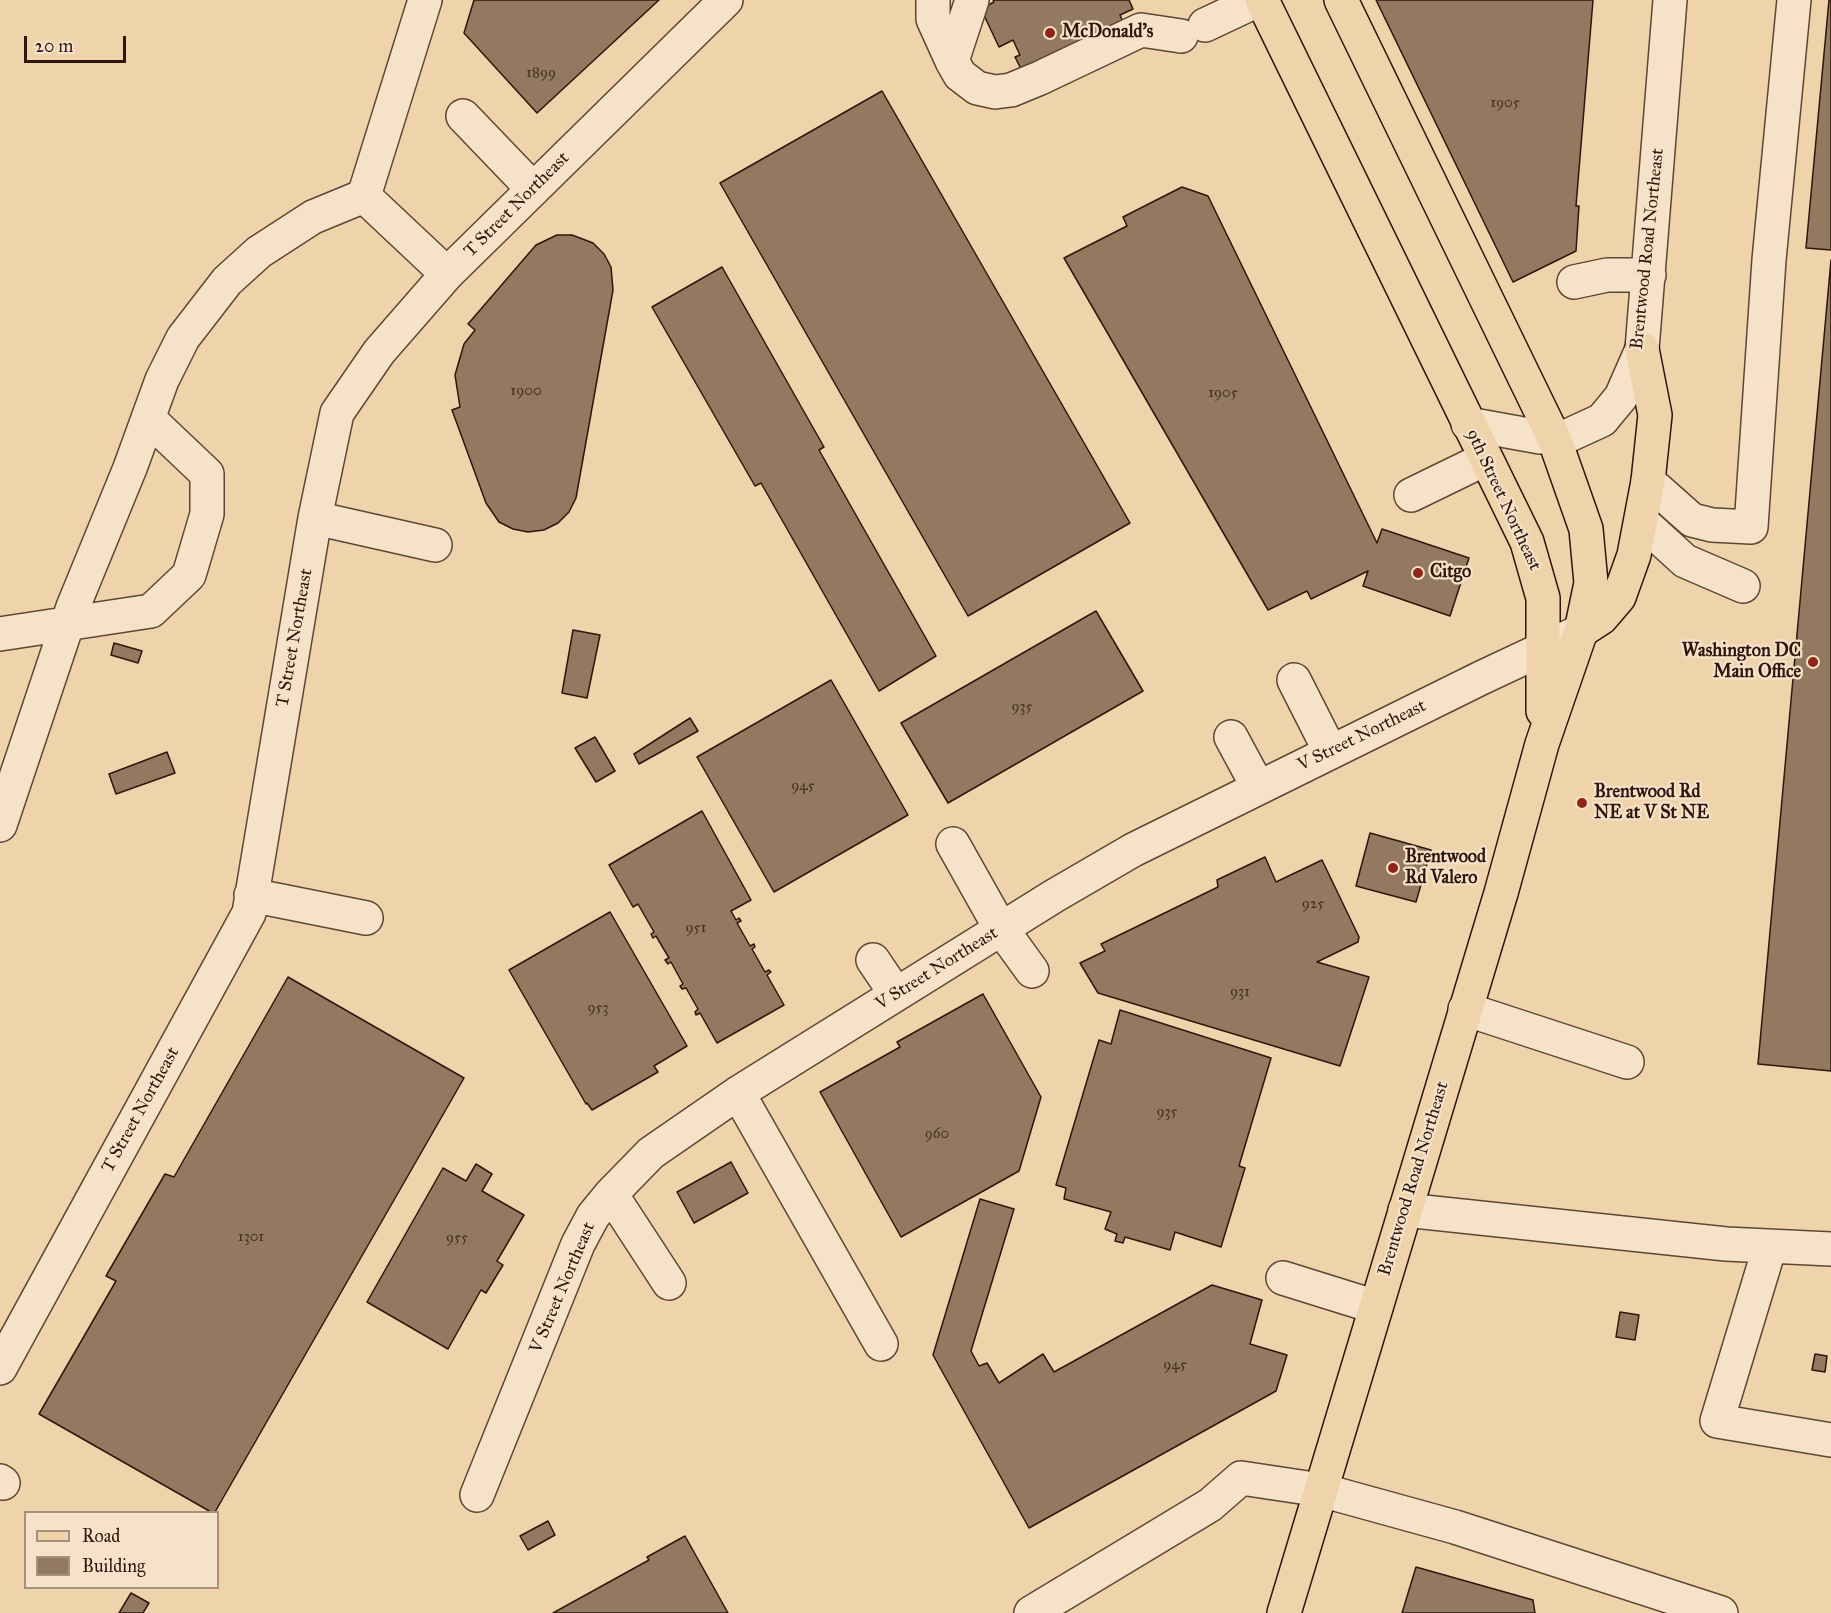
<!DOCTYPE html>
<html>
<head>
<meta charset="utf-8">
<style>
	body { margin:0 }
	#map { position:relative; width:1831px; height:1613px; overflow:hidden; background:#efd3aa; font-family:"IM FELL Great Primer",serif }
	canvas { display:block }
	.legend { position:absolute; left:24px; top:1511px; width:195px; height:78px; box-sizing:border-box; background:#f5e2c8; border:2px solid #a5917e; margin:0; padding:8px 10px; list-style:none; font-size:18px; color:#2d170e }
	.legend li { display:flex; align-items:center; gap:12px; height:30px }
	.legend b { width:30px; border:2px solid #a5917e }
	.scale { position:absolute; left:24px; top:36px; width:102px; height:27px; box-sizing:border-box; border:3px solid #2d170e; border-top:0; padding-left:8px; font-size:18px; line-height:21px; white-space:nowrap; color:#2d170e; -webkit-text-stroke:4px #f5e2c8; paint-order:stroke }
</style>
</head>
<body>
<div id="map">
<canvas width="1831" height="1613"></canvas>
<ul class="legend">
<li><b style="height:8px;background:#efd3aa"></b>Road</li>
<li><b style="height:16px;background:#92795f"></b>Building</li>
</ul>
<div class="scale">20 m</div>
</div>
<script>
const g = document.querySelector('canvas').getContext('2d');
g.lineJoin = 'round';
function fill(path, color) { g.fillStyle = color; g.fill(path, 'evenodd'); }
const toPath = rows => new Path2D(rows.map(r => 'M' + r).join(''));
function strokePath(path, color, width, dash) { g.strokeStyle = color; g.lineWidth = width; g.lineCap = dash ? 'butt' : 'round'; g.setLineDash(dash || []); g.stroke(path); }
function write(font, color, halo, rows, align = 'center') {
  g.font = font + ' "IM FELL Great Primer",serif'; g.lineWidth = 4.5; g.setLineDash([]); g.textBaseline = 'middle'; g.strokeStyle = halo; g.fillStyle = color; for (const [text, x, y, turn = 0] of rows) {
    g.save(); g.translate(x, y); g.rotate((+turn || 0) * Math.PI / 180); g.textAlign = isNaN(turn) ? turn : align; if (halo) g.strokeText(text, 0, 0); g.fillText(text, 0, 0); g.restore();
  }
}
const building = toPath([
	[474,0,659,0,537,113,464,33,474,0],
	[993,0,1129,0,1133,9,1120,15,1124,25,1022,71,1015,57,1020,55,1013,40,999,47,981,9,994,2,993,0],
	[1376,0,1593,0,1576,206,1579,206,1576,251,1513,282,1376,0],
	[1829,0,1831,0,1831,250,1806,248,1829,0],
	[882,91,1130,523,968,616,720,183,882,91],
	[1182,187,1208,196,1377,543,1382,529,1469,558,1450,616,1363,586,1368,571,1311,599,1307,591,1268,610,1064,258,1127,226,1123,217,1182,187],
	[557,235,572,235,593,243,604,254,611,267,613,290,576,498,569,512,558,523,544,530,528,532,513,529,499,522,486,503,452,410,460,407,455,375,464,344,475,330,468,324,536,245,557,235],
	[1831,260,1831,1071,1758,1064,1831,260],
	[722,267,824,447,819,450,936,656,879,691,761,483,755,486,652,307,722,267],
	[1096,611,1143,691,948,803,901,723,1096,611],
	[573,630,600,635,587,698,562,693,573,630],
	[114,643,142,651,138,663,111,655,114,643],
	[831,680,908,815,774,892,697,757,831,680],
	[690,718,698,731,639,764,634,754,690,718],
	[595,737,615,771,596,782,575,748,595,737],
	[167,752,175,773,116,794,109,774,167,752],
	[702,811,751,900,731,911,736,920,739,918,741,921,737,923,750,946,754,944,755,947,752,949,765,972,769,970,771,972,767,975,784,1005,717,1043,700,1013,696,1015,695,1012,698,1009,686,988,682,989,680,986,683,984,671,962,668,964,665,960,669,958,656,936,653,938,651,934,654,932,638,904,633,907,609,865,702,811],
	[1370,833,1431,850,1416,902,1356,886,1370,833],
	[1265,857,1276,882,1322,860,1359,937,1358,942,1317,962,1369,977,1340,1066,1098,993,1080,963,1105,951,1101,944,1218,887,1217,880,1265,857],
	[610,912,687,1046,654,1066,658,1072,592,1110,587,1103,586,1104,509,970,610,912],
	[288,977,464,1078,215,1512,211,1512,39,1414,116,1281,106,1276,165,1174,174,1177,288,977],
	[983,994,1041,1097,1019,1171,901,1237,820,1092,900,1047,897,1042,983,994],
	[1120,1010,1271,1058,1239,1166,1245,1168,1221,1247,1175,1232,1170,1250,1125,1237,1123,1243,1115,1241,1117,1234,1105,1229,1111,1212,1064,1199,1066,1188,1056,1185,1099,1040,1111,1044,1120,1010],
	[731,1162,748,1193,694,1223,677,1192,731,1162],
	[476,1164,492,1174,482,1191,524,1215,497,1261,503,1265,486,1293,481,1290,448,1349,367,1302,443,1168,466,1181,476,1164],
	[980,1199,1014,1209,971,1351,979,1366,987,1363,999,1383,1043,1354,1054,1372,1212,1285,1262,1300,1250,1344,1287,1355,1276,1391,1029,1528,933,1355,980,1199],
	[1620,1312,1639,1315,1635,1340,1616,1337,1620,1312],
	[1815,1354,1827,1356,1825,1372,1812,1370,1815,1354],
	[548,1521,555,1535,528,1550,520,1536,548,1521],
	[685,1536,728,1613,553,1613,649,1560,647,1557,685,1536],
	[1416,1567,1533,1600,1535,1613,1402,1613,1416,1567],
	[131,1593,149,1603,143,1613,119,1613,131,1593]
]);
const minor = toPath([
	[425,0,364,196,447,274],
	[933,0,933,19,952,61],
	[972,0,952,61,960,75,977,88,995,92,1011,90,1040,78,1141,30,1181,36],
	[1205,25,1258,0],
	[463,116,533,189],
	[1574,282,1607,275,1649,275],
	[1468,424,1540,437,1565,437,1602,420,1621,397,1642,349,1670,0],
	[1648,481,1692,520,1712,525,1751,527,1769,260,1794,0],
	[1411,495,1485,459],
	[315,518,435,545],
	[1641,521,1685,561,1743,586],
	[0,634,151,611,189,575,207,514,207,474,148,418],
	[1294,680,1330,751],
	[1231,737,1258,787],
	[0,825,73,607,130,468,162,380,183,338,227,281,259,252,313,217,364,196],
	[953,844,998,924,1032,971],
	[251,895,366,918],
	[873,960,896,994],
	[1465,1009,1627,1062],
	[738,1093,881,1344],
	[611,1194,669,1283],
	[1405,1210,1726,1244,1831,1249],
	[1770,1246,1717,1421,1831,1440],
	[1283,1278,1376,1307],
	[0,1368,249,913,315,518,337,413,379,352,447,274,726,0],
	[0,1481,3,1483],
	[477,1495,578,1244,593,1216,611,1194,651,1153,738,1093,1054,896,1133,850,1481,678,1581,631],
	[1031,1613,1210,1505,1241,1478,1321,1490,1455,1527,1721,1613]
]);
const major = toPath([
	[1262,0,1527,542,1543,598,1543,711],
	[1581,631,1601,618,1619,597,1634,555,1648,481,1655,415,1642,349],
	[1284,1613,1501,893,1542,744,1581,631,1591,583,1586,529,1554,438,1341,0]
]);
const markers = [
	[1050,33,6,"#8f2418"],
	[1418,573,6,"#8f2418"],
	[1813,662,6,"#8f2418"],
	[1582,803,6,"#8f2418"],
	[1393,868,6,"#8f2418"]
];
const numberNames = [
	["1899",541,73],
	["1905",1505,103],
	["1900",526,391],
	["1905",1223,393],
	["935",1022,707],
	["945",803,786],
	["925",1313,904],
	["951",696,928],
	["931",1240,992],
	["953",598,1008],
	["935",1167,1112],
	["960",937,1134],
	["1301",251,1237],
	["955",457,1238],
	["945",1175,1365]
];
const poiNames = [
	["McDonald's",1062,33],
	["Citgo",1430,573],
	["Washington DC",1801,652,"right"],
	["Main Office",1801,673,"right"],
	["Brentwood Rd",1594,793],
	["NE at V St NE",1594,814],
	["Brentwood",1405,858],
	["Rd Valero",1405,879]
];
const streetNames = [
	["T Street Northeast",517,205,-45],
	["Brentwood Road Northeast",1648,249,-84],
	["9th Street Northeast",1503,500,65],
	["T Street Northeast",295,638,-80],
	["V Street Northeast",1362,736,-26],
	["V Street Northeast",937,969,-32],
	["T Street Northeast",141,1110,-61],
	["Brentwood Road Northeast",1414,1179,-73],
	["V Street Northeast",563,1288,-67]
];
fill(building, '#92795f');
strokePath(building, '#2d170e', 1.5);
strokePath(minor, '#5e4635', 36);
strokePath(major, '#2d170e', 36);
strokePath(minor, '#f5e2c8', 33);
strokePath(major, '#efd3aa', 33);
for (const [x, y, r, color] of markers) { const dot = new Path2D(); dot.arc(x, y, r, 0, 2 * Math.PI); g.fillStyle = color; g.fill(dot); strokePath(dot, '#f5e2c8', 2); }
write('15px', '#463022', null, numberNames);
write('bold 18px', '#2d170e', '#f5e2c8', poiNames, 'left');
write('18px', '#2d170e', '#f5e2c8', streetNames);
</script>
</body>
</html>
